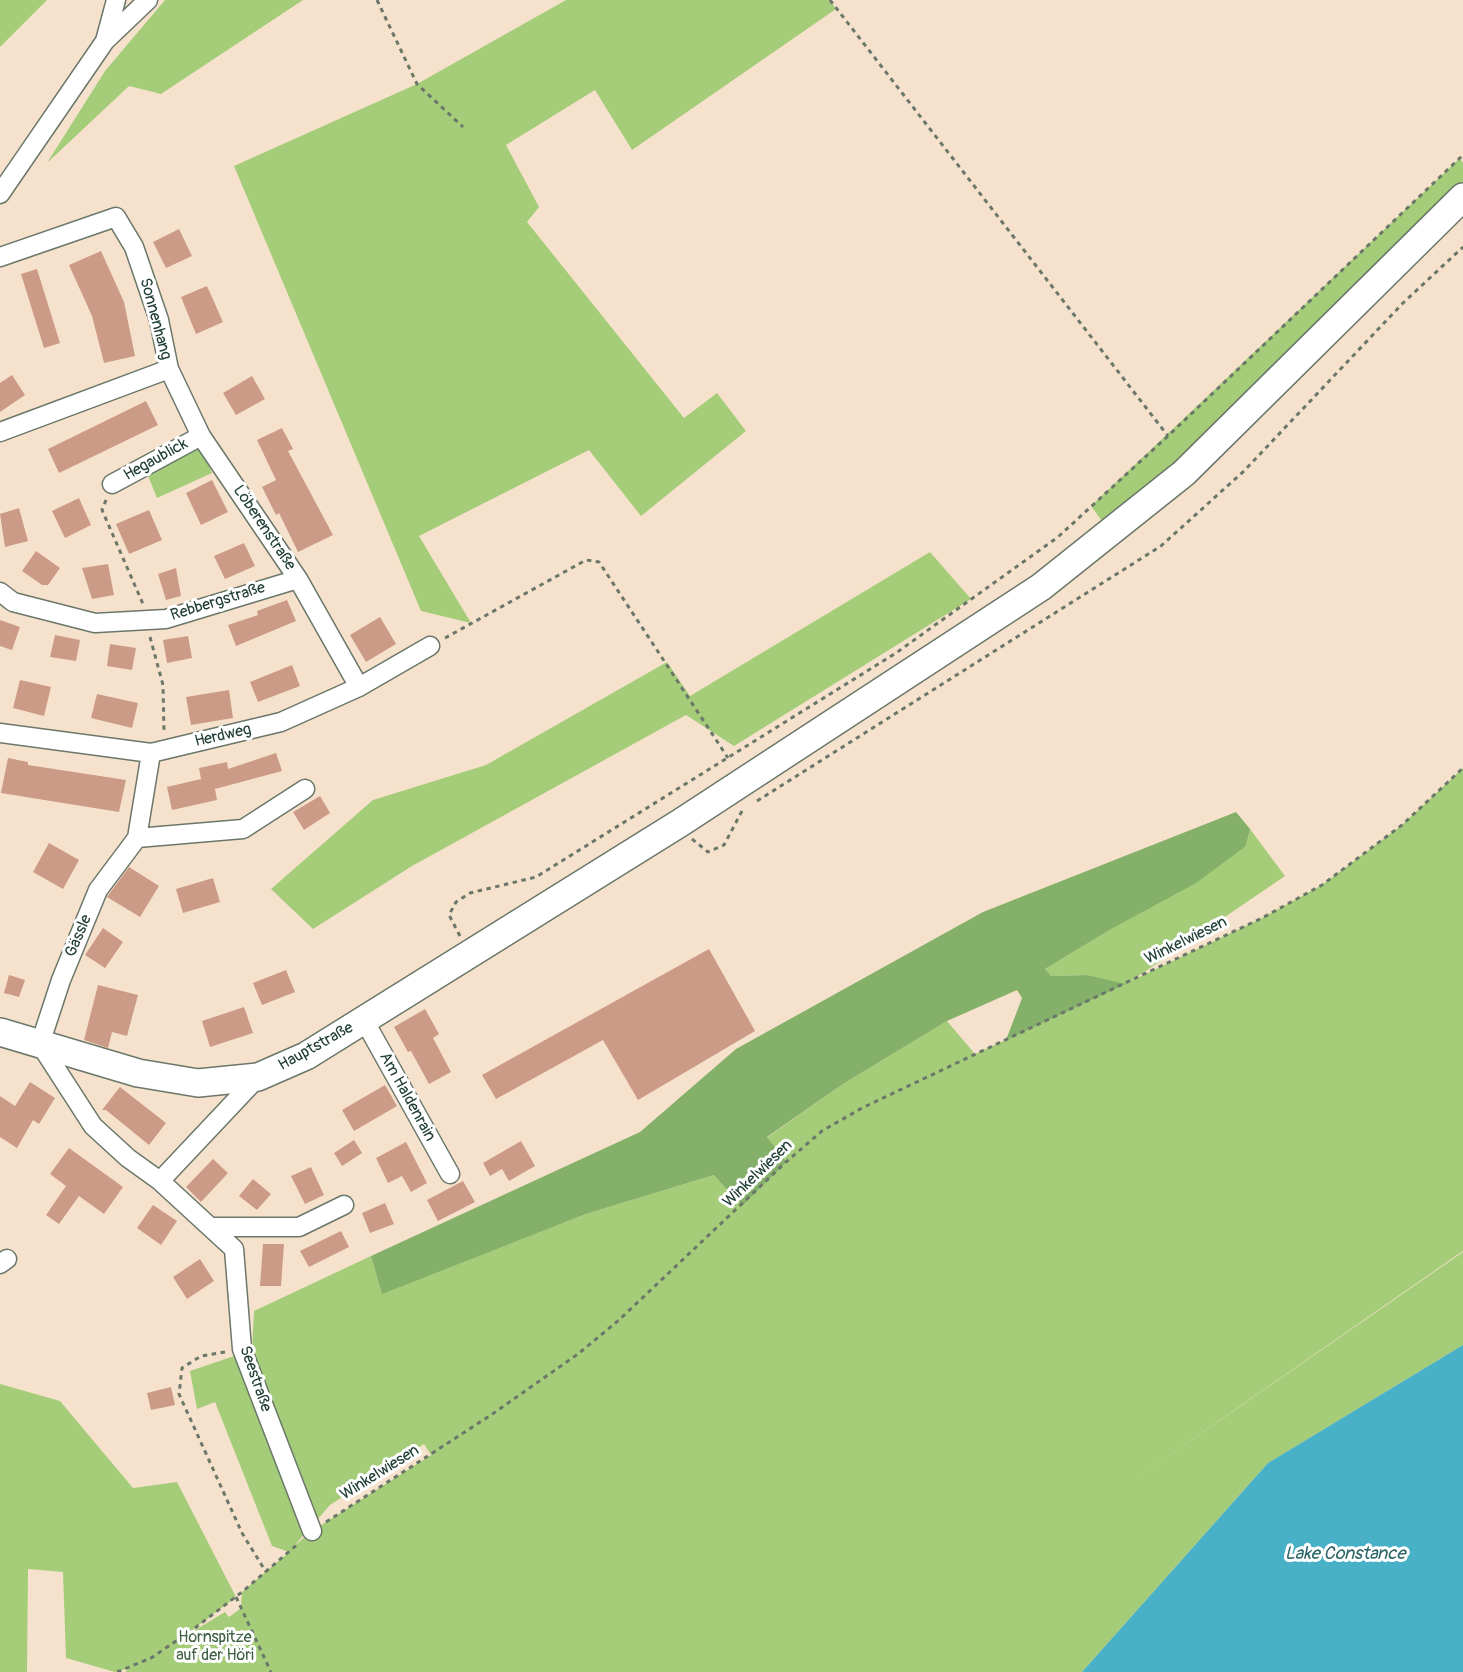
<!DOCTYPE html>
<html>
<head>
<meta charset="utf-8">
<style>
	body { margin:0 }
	canvas { display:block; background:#f6e2cc }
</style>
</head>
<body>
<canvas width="1463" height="1672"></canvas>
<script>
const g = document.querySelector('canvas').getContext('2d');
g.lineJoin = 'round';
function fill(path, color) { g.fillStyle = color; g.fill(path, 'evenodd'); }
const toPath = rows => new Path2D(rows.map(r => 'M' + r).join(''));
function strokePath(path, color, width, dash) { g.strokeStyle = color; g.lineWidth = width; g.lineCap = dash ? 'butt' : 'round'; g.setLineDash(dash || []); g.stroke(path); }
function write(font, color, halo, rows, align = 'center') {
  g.font = font + ' Pangolin,sans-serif'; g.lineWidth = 6; g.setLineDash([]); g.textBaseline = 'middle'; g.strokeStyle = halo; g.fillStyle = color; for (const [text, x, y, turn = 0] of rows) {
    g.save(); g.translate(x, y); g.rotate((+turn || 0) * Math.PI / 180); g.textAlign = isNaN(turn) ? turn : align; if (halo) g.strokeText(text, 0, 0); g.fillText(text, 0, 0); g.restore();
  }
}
const green = toPath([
	[0,0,47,0,0,47],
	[165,0,303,0,161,94,129,86,47,163,105,71],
	[566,0,830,0,836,9,632,150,595,90,506,145,539,207,527,222,684,418,717,393,746,431,641,516,589,450,419,536,471,623,421,611,234,166,417,84],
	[1460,158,1463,163,1463,197,1110,532,1091,506],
	[199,443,212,473,157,498,146,471],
	[930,552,971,599,734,746,686,715,412,866,313,929,271,889,373,800,486,765,667,662,690,696],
	[1463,768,1463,1251,1125,1486,1463,1252,1463,1345,1268,1463,1082,1672,125,1672,130,1668,115,1672,66,1658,63,1572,28,1569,27,1672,0,1672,0,1384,60,1401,133,1488,177,1482,236,1597,182,1638,225,1612,229,1617,241,1608,242,1592,289,1552,272,1546,215,1402,197,1409,190,1371,252,1350,254,1311,371,1256,382,1293,586,1214,714,1175,843,1084,947,1021,975,1054,1124,985,1087,975,1051,976,1045,969,1246,846,1250,829,1285,876,1131,981,1262,918,1322,885,1402,825],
	[424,1444,431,1455,312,1531,294,1546,330,1505]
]);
const forest = toPath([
	[1236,812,1250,829,1246,846,1196,883,1111,929,1045,969,1051,976,1087,975,1126,984,1006,1040,1022,998,1017,990,947,1021,843,1084,767,1137,786,1162,742,1206,714,1175,586,1214,382,1294,371,1256,640,1132,736,1049,983,912]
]);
const water = toPath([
	[1463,1345,1463,1672,1082,1672,1268,1463]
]);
const building = toPath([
	[179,229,192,256,166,268,153,242],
	[101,251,124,302,135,356,104,363,92,316,69,265],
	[37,269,60,343,44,348,21,274],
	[207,286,223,322,196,334,181,297],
	[12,375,25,395,0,412,0,383],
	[252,376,265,399,236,415,223,393],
	[146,401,158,425,59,473,48,449],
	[282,428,293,449,288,451,333,535,298,552,279,513,276,515,262,487,276,480,257,440],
	[212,480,228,512,201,525,186,493],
	[79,498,91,525,65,538,52,511],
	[19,508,28,541,5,547,0,514],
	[149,510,162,540,129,554,116,524],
	[244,543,255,566,225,579,214,556],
	[36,551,60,568,48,585,42,585,22,571],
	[108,564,114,595,92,599,82,568],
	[176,568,181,596,166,600,158,574],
	[287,600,296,621,236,646,228,625,258,615,257,611],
	[380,617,396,644,366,662,350,635],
	[0,620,20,627,12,650,0,646],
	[55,635,80,640,76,661,50,657],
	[188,636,192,658,167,663,163,640],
	[110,644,136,648,132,670,107,666],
	[292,665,300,686,258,702,250,682],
	[20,680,51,687,44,716,13,708],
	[229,690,233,718,191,725,186,697],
	[97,694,138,703,132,728,91,718],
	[276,753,282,771,215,789,217,800,172,810,167,787,201,779,199,768,227,762,228,769],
	[8,758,28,762,28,765,126,780,119,812,1,793],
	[320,796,330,813,304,830,293,812],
	[49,843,79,860,63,889,33,872],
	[129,867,159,886,140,917,107,897],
	[213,878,220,902,183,913,176,889],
	[103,928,123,942,105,968,85,955],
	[709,949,755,1031,638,1100,603,1040,496,1099,482,1075],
	[286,970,295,992,262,1005,253,983],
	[9,975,25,980,19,997,4,993],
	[98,985,138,995,127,1036,112,1032,108,1048,84,1040],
	[244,1007,253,1033,210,1047,202,1021],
	[425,1009,439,1034,433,1038,451,1072,429,1084,411,1051,408,1052,394,1027],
	[30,1082,55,1098,39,1124,33,1120,17,1148,0,1137,0,1096,15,1106],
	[385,1085,397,1106,354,1131,342,1110],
	[120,1087,166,1123,149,1145,106,1110,102,1110],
	[354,1140,362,1153,342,1166,334,1153],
	[521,1141,535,1166,509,1181,502,1169,490,1176,483,1163],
	[406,1142,427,1183,411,1192,402,1176,388,1183,376,1158],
	[69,1148,123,1187,104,1214,79,1196,59,1224,46,1215,66,1186,50,1174],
	[213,1159,228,1173,201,1202,186,1187],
	[311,1167,324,1195,305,1204,291,1176],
	[253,1179,271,1194,257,1210,239,1196],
	[463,1181,475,1202,438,1221,427,1200],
	[385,1203,394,1224,370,1233,362,1213],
	[153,1205,177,1221,161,1245,137,1228],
	[341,1231,349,1247,309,1267,300,1251],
	[263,1244,284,1244,281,1286,260,1286],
	[200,1259,214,1281,187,1299,173,1277],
	[171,1387,175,1405,151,1410,147,1393]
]);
const path = toPath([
	[377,0,417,84,463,127],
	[830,0,1168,436],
	[106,500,102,510,143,604],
	[150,637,163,685,164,733],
	[445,638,586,560,599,562,728,758],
	[757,801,1161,546,1244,471,1403,303,1463,247],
	[692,839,708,852,724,845,742,811],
	[460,936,449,915,456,902,470,893,536,877,896,653,1058,537,1168,436,1463,155],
	[225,1352,201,1356,182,1368,179,1394,242,1533,266,1572],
	[326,1522,491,1415,578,1354,619,1320,786,1162,822,1131,862,1108,1262,918,1322,885,1402,825,1463,768],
	[236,1597,271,1672],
	[117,1672,151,1658,191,1631,242,1592,299,1543]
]);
const street = toPath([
	[105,41,116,0],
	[0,194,105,41,148,0],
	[0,257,116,217,134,247,159,320,169,369,0,432],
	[169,369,201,436,298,579,359,687],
	[112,484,201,436],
	[0,592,13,602,95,623,166,619,298,579],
	[0,733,151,753,281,722,359,687,430,646],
	[151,753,137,838,98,890,61,980,40,1044,93,1126,128,1158,160,1181,234,1249,242,1349,312,1531],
	[137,838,243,829,305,789],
	[364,1020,450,1174],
	[160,1181,258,1077],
	[213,1227,299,1227,344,1205],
	[0,1264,7,1259]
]);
const secondary = toPath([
	[0,1032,138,1073,198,1083,258,1077,306,1056,680,823,1041,587,1184,473,1463,197]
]);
const streetNames = [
	["Sonnenhang",155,319,75],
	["Hegaublick",156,460,-29],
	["Löberenstraße",264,528,56],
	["Rebbergstraße",218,602,-17],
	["Herdweg",223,736,-13],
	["Gässle",79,936,-67],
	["Winkelwiesen",1186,941,-26],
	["Hauptstraße",316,1047,-29],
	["Am Haldenrain",407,1097,61],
	["Winkelwiesen",758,1174,-44],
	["Seestraße",255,1379,71],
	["Winkelwiesen",380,1473,-32]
];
const parkNames = [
	["Hornspitze",215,1638],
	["auf der Höri",215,1656]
];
const waterNames = [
	["Lake Constance",1345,1554]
];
fill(green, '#a5cd79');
fill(forest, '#84b069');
fill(water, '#48b0c7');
fill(building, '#cc9b87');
strokePath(street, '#6a7769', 21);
strokePath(secondary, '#6a7769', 30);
strokePath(path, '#6a7769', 3, [4.5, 4.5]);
strokePath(street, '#fff', 18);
strokePath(secondary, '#fff', 27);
write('16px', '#1f3d34', '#fff', streetNames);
write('16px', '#406145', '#fff', parkNames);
write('italic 18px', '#2d6567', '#fff', waterNames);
</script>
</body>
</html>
